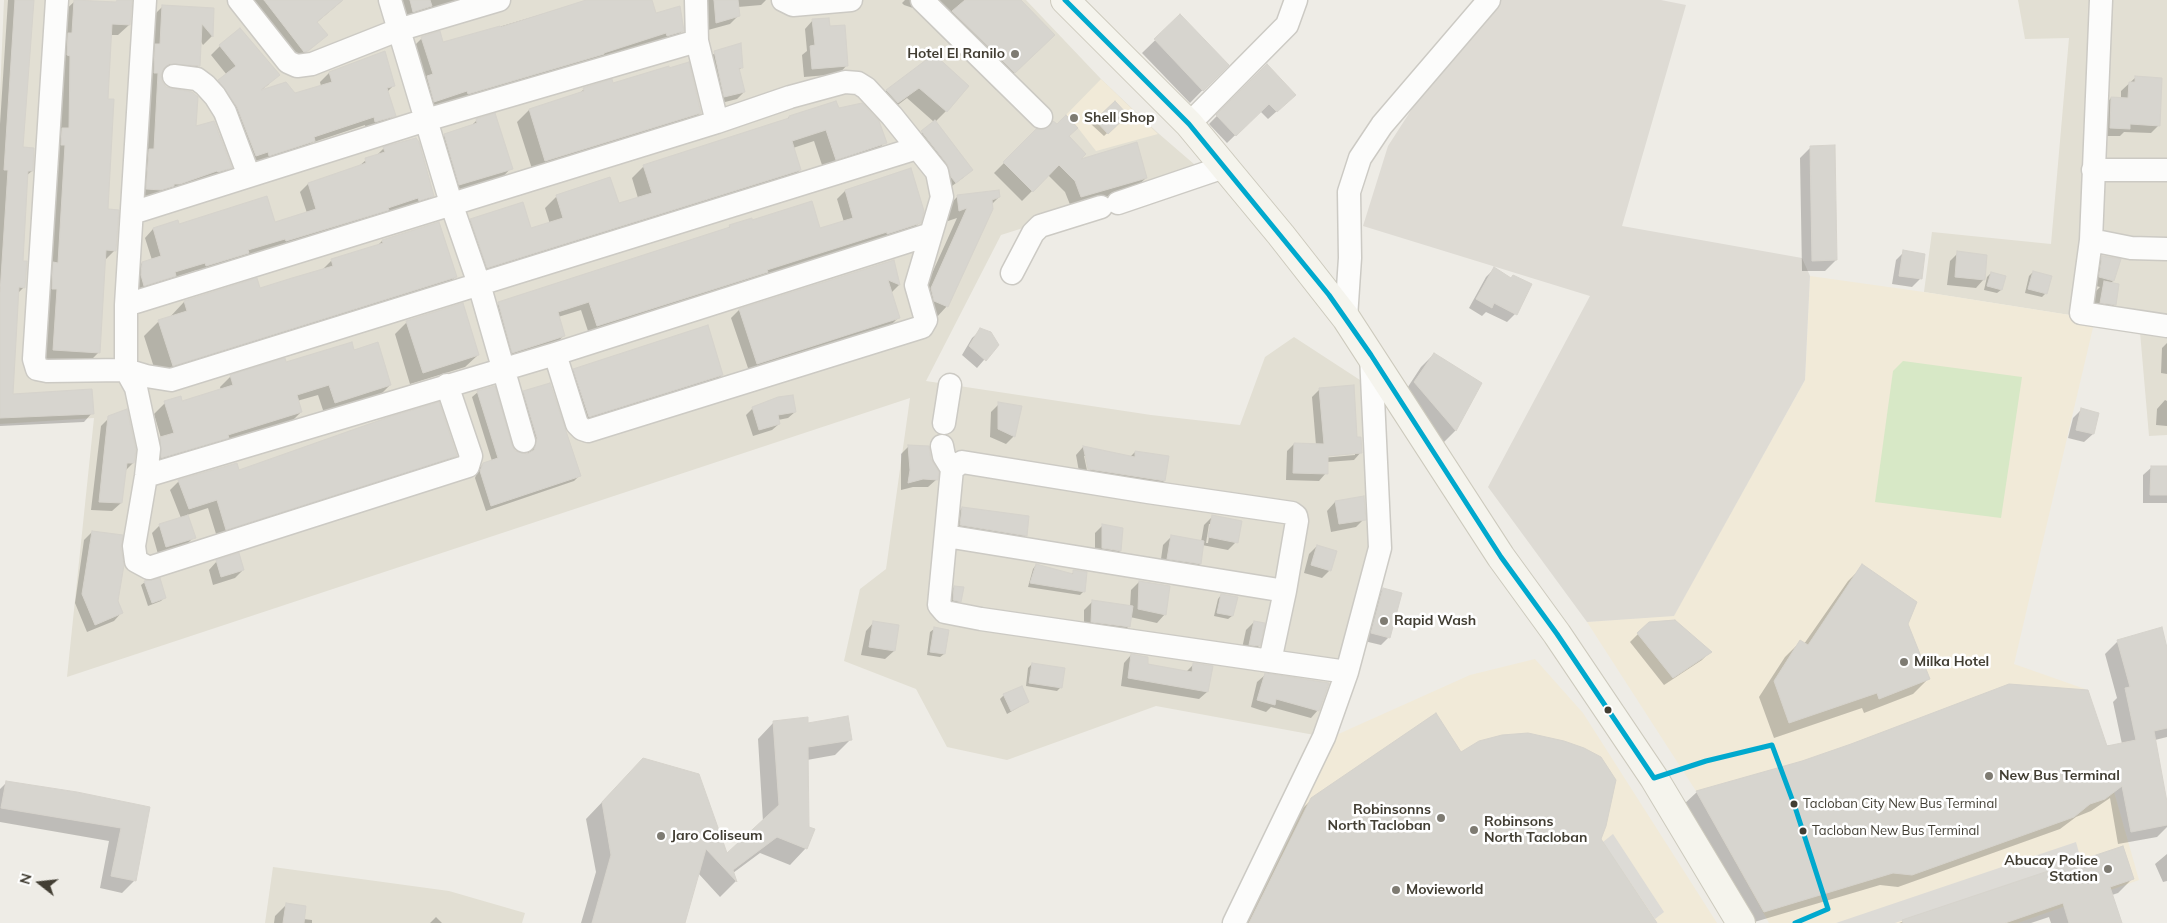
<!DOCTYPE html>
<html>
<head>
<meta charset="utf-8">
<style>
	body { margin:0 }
	#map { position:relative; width:2167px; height:923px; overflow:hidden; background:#eeece6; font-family:Mulish,sans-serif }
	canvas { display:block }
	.north { position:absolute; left:15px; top:858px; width:50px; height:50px; -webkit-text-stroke:4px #fff; paint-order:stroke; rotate:286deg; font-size:14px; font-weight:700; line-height:20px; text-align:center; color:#423e33 }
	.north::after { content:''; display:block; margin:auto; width:18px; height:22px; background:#423e33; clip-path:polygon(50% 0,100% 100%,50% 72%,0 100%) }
</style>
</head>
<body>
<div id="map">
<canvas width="2167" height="923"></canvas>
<div class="north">N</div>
</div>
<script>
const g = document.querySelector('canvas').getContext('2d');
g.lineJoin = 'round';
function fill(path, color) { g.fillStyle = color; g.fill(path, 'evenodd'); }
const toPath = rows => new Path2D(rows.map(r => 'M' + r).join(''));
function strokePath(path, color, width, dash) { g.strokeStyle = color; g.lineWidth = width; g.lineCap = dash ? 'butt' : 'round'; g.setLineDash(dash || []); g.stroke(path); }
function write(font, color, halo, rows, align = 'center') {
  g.font = font + ' Mulish,sans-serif'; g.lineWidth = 5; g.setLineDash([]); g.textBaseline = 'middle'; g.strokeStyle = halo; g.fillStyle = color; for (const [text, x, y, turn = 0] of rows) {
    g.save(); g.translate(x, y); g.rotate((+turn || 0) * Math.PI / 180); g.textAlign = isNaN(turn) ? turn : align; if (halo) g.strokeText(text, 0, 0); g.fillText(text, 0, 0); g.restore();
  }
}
const residential = toPath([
	[4,0,1026,0,1101,79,1158,133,1202,171,1001,235,926,381,1151,415,1240,425,1265,357,1294,337,1360,380,1373,523,1373,556,1320,736,1156,706,1007,760,947,747,916,689,844,661,860,589,886,569,910,398,67,677,94,418,0,424,0,93],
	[2018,0,2167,0,2167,435,2149,436,2140,332,2095,319,1924,292,1932,232,2051,244,2069,38,2025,39],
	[273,867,449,891,525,913,522,923,265,923]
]);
const commercial = toPath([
	[1101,79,1158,134,1096,151,1078,128,1071,134,1060,121],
	[1810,276,1924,292,2095,319,2014,664,2085,689,2139,880,2018,923,1769,923,1696,791,1587,622,1674,615,1805,380],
	[1535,659,1583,713,1717,923,1246,923,1334,736,1470,675]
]);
const industrial = toPath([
	[1500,0,1661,0,1686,5,1622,226,1802,258,1810,276,1805,380,1674,616,1587,622,1488,487,1590,296,1363,226,1388,146,1428,84]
]);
const green = toPath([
	[1903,361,2022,377,2001,518,1875,502,1893,371]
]);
const parking = toPath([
	[1613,834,1664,912,1655,919,1603,842],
	[2076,842,2081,860,1895,923,1836,923]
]);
const shadow = toPath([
	[8,0,33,0,22,148,32,171,26,176,22,262,24,287,17,294,12,395,92,413,84,422,0,426,0,124],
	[249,0,343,0,316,23,326,35,298,59],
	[394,0,477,0,397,24],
	[589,0,651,0,655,14,682,31,671,43,423,112,410,50,422,38,442,44],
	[706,0,766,0,761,5,738,7,738,16,730,24,708,30],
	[905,0,1020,0,1035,53,996,90,913,8,904,5,902,3],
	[74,2,129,25,118,35,111,35,107,100,107,210,115,250,104,261,99,352,88,363,43,360,63,12],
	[163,6,213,9,212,36,203,45,200,40,198,66,190,75,161,72,161,81,195,128,230,167,222,176,151,198,138,198,154,15],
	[1180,16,1227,65,1190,103,1142,53],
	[813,20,829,27,847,65,839,74,804,77,802,55,807,51,805,29],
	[220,46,269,84,259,92,294,95,321,86,320,82,329,73,394,85,387,92,394,115,385,125,366,131,365,125,311,143,304,150,260,164,259,160,246,165,210,90,227,75,211,55],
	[716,52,742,67,739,70,744,92,737,99,717,104,708,59],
	[933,56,946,111,935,122,964,177,948,189,915,139,934,122,907,98,886,114,875,102,886,91],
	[1267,65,1286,103,1268,119,1260,111,1227,143,1209,124],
	[2136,77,2159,125,2151,133,2124,132,2120,136,2102,136,2103,107,2111,98,2121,99,2121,91],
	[612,85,700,113,688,125,533,172,517,122,529,110,579,94,584,89],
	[1115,103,1126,115,1104,136,1092,125],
	[838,110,885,142,874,154,824,171,814,141,793,148,800,170,788,182,475,279,459,232,471,220,530,230,550,224,545,208,557,196,618,204,638,198,632,178,644,166,785,121,789,117],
	[477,120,511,168,499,181,447,197,432,148,445,135,470,127],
	[1037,130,1067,137,1077,161,1146,178,1135,188,1071,207,1065,192,1048,175,1022,201,994,173],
	[1811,147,1836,260,1825,271,1802,271,1800,158],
	[384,148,432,196,424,204,278,249,277,246,244,256,239,261,198,274,197,270,173,278,167,284,136,293,134,272,142,263,152,260,145,238,153,229,173,223,178,226,274,223,307,213,300,192,308,184,358,167,366,160,376,156],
	[845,191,920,222,911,231,589,334,581,310,558,317,564,335,556,344,504,360,490,312,499,304,726,230,730,226,751,222,820,230,844,222,837,199],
	[958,196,999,197,991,205,947,306,936,318,920,300,957,218,948,221,946,208],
	[438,224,455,277,440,292,158,380,144,336,159,321,169,318,184,302,259,290,322,270,331,261,377,246,382,241],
	[1904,252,1920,279,1912,287,1892,284,1896,260],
	[1958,253,1984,279,1976,288,1947,285,1950,261],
	[2102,258,2113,281,2110,284,2115,304,2106,313,2093,311,2096,291,2100,287,2092,285,2094,266],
	[893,261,899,285,891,293,898,318,890,326,749,371,731,318,739,310],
	[1494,269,1511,279,1515,314,1507,322,1486,312,1482,316,1469,308,1486,277],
	[2033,272,2046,293,2042,297,2025,293,2029,276],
	[1991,273,2001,290,1997,293,1984,290,1987,277],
	[407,322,478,355,465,367,410,384,395,334],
	[981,330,997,345,977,368,962,355,972,338],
	[2167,343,2167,374,2161,373,2162,348],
	[353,351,390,385,379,396,324,413,318,395,297,401,301,412,290,423,151,468,149,450,161,438,154,414,165,403,182,403,221,390,220,387,231,376],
	[1434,354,1480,383,1455,431,1443,443,1402,396,1421,367],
	[574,370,722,375,714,383,580,424,566,378],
	[1320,389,1356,438,1361,452,1354,460,1327,462,1326,473,1319,481,1286,480,1287,451,1294,444,1316,445,1312,397],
	[1355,452,1355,455,1322,458,1322,456],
	[478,392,514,452,527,455,532,444,518,397,524,392,579,476,574,481,486,511,475,478,478,470,483,464,492,461,472,397],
	[2165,400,2167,401,2167,426,2156,425,2157,409],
	[999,404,1014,436,1006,444,990,437,991,412],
	[753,408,795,412,788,418,778,420,779,424,772,430,753,436,746,415],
	[2081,410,2098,414,2093,434,2084,442,2068,438,2073,418],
	[109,418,133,463,125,471,121,503,112,511,91,510,101,426],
	[909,446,930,459,937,479,928,487,913,487,901,490,901,454],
	[1083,447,1130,457,1135,452,1164,481,1156,489,1080,477,1076,455],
	[1084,456,1087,456,1091,475,1088,475],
	[456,455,447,464,217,537,208,508,187,515,194,537,186,545,158,554,152,533,160,525,181,518,170,490,179,481,238,471],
	[2152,467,2167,467,2167,503,2143,503,2143,475],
	[1335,502,1364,519,1356,527,1331,532,1327,511],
	[962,508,1026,535,1013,548,948,537,950,521],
	[1212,517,1236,542,1228,550,1202,545,1200,564,1192,572,1160,566,1163,545,1171,537,1201,542,1204,525],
	[1209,524,1211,524,1208,543,1206,543],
	[1103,525,1120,551,1112,559,1095,556,1095,533],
	[92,532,122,612,114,621,87,632,75,603,84,540],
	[1317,546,1330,570,1322,578,1304,573,1309,554],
	[217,561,243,570,235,578,213,585,209,570],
	[1036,565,1070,575,1074,572,1084,591,1080,595,1028,587,1033,569],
	[1863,566,1906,624,1928,679,1913,694,1864,713,1862,708,1774,738,1759,697,1785,657,1800,642,1804,644,1848,581],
	[145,582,165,597,161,601,148,606,141,585],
	[1139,582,1169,587,1165,614,1157,623,1130,617,1128,627,1120,635,1084,630,1084,610,1092,602,1130,607,1131,590],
	[954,587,960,601,956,605,949,604,951,591],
	[1383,589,1389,637,1381,645,1364,641,1375,597],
	[1221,595,1232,616,1228,619,1214,616,1218,599],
	[874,622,898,626,894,651,885,659,861,655,866,631],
	[1254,622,1259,646,1250,654,1241,653,1246,630],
	[934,629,944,654,940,657,927,655,930,632],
	[1638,634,1710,652,1702,660,1664,685,1630,642],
	[2118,641,2167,653,2167,737,2155,740,2167,810,2167,827,2157,837,2118,844,2110,798,2091,811,2076,817,2060,829,1898,887,1880,885,1751,923,1684,804,1697,792,2122,744,2113,702,2117,698,2105,654],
	[1131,655,1146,665,1186,672,1194,664,1207,692,1199,699,1121,686,1124,663],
	[1032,664,1061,687,1057,691,1026,686,1028,668],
	[1265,675,1318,710,1311,718,1271,707,1266,712,1251,707,1257,682],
	[1004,695,1028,702,1007,714,1000,699],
	[774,722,807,724,851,739,835,755,807,760,806,848,790,865,760,853,733,873,736,881,720,897,698,873,683,923,581,923,596,872,586,819,627,776,727,855,763,822,758,739],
	[1461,754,1599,839,1656,923,1243,923,1299,812,1312,799],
	[6,783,149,808,135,880,122,893,100,888,109,841,0,822,0,789],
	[2122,847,2132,879,2118,893,2112,895,2117,923,2051,923,2049,917,2031,923,1899,923],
	[2167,854,2167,881,2163,882,2155,864],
	[286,905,303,919,312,920,312,923,274,923,275,916],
	[436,917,442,923,430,923]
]);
const building = toPath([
	[15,0,34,0,23,147,34,148,33,171,28,171,23,261,27,261,25,288,19,287,13,394,92,389,94,414,0,418,0,293,8,170,4,170,15,0],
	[74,0,116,2,117,0,132,0,130,25,112,24,108,99,114,99,108,209,119,210,116,251,106,250,100,353,53,350,57,289,52,289,53,262,58,263,65,145,61,145,62,128,69,128,70,56,67,55,68,33,72,33,74,0],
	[264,0,343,0,317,22,328,35,308,51,304,52,264,0],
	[410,0,430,0,432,6,413,12,410,0],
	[586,0,652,0,656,13,680,6,684,31,667,36,666,33,604,53,604,54,468,94,467,91,434,102,427,76,433,74,421,37,440,31,443,42,500,26,501,27,586,0],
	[714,0,738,0,740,16,716,23,714,0],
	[965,0,1021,0,1055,35,1015,73,952,11,965,0],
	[162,5,214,8,213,37,202,24,200,66,169,64,164,68,161,75,162,81,166,87,192,92,198,97,196,126,214,121,232,168,218,172,217,171,180,184,174,184,174,186,161,190,146,189,149,149,154,149,158,73,154,73,155,44,160,44,162,5],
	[1180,14,1229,65,1203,91,1154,39,1180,14],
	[829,18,830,26,845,25,848,66,812,69,810,46,815,45,812,19,829,18],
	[240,28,280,75,261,90,286,82,295,93,332,82,329,72,385,51,395,86,387,88,396,116,375,122,374,117,314,137,315,141,269,156,268,152,256,156,237,107,218,80,236,66,219,45,240,28],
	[741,43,743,68,739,68,745,92,724,97,714,51,741,43],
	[934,54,969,86,947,112,919,88,898,103,886,90,934,54],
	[689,62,701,113,545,161,529,109,584,91,583,88,612,79,613,83,669,66,669,68,689,62],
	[1267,64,1296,95,1277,112,1269,104,1236,136,1216,115,1267,64],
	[2135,76,2162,78,2160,126,2130,124,2130,129,2110,128,2111,97,2128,98,2129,82,2135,82,2135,76],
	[836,101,839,108,862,103,879,121,887,143,836,160,826,130,792,141,801,170,487,268,470,219,523,202,531,228,563,218,556,195,610,177,619,203,652,193,643,165,789,118,789,116,836,101],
	[1115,101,1128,115,1108,134,1095,120,1115,101],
	[495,113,513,169,459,185,444,134,477,123,476,119,495,113],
	[1066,115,1078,128,1069,136,1086,154,1081,159,1137,142,1147,178,1081,197,1075,181,1059,165,1033,192,1003,162,1036,129,1045,129,1053,121,1057,124,1066,115],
	[935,120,973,170,956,183,951,177,947,164,921,131,935,120],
	[416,138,419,142,434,196,419,201,418,198,388,208,389,210,286,241,285,239,248,250,249,253,206,266,205,263,175,272,176,276,144,286,141,275,142,262,161,256,153,228,178,220,179,224,267,196,275,222,316,209,308,183,366,163,365,158,385,152,383,147,416,138],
	[1835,145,1837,260,1812,261,1810,146,1835,145],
	[911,168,924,211,921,223,887,234,887,232,767,270,768,272,597,326,589,302,558,312,565,336,512,353,498,302,730,227,729,225,752,218,752,220,812,201,820,228,853,218,845,190,911,168],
	[999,190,1000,197,992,200,993,209,948,307,934,301,931,288,967,208,959,211,957,195,999,190],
	[439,222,457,277,173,366,158,320,187,311,184,301,257,278,260,288,292,278,333,266,331,259,383,243,382,240,439,222],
	[1903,250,1925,254,1922,279,1899,276,1903,250],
	[1957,251,1987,255,1985,280,1955,277,1957,251],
	[2102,256,2121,259,2114,281,2099,277,2102,256],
	[894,260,900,285,888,280,900,318,757,364,739,309,894,260],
	[1494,267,1511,278,1513,275,1532,284,1517,315,1494,303,1492,308,1476,299,1494,267],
	[2033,271,2052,276,2047,294,2028,289,2033,271],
	[1991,272,2006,276,2002,290,1987,286,1991,272],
	[2104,281,2119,284,2116,305,2100,303,2104,281],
	[463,303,479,355,423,373,406,321,463,303],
	[708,325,723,375,589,417,573,369,708,325],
	[980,328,991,332,999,345,986,361,969,346,980,328],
	[352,342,354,350,378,342,391,385,335,403,329,385,297,395,302,412,228,435,229,438,161,458,160,437,174,433,164,401,181,396,182,401,233,385,230,375,285,358,286,362,352,342],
	[1434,353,1482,383,1456,431,1414,382,1434,353],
	[550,383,581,476,491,506,480,471,483,463,498,458,477,391,495,386,512,445,515,451,527,454,534,450,537,438,523,391,550,383],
	[1354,385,1357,437,1361,437,1362,453,1328,456,1328,474,1293,473,1294,443,1324,444,1319,388,1354,385],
	[793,395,796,412,778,415,780,424,759,430,752,407,778,397,793,395],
	[439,402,457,456,226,530,217,500,189,509,178,480,237,463,239,470,389,417,439,402],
	[998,402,1022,406,1015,437,998,429,998,402],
	[2081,408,2099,413,2094,434,2076,430,2081,408],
	[127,409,136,450,134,463,127,463,122,503,99,502,108,416,127,409],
	[908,445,929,446,931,459,939,472,938,480,923,479,908,483,910,470,908,445],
	[1083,446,1135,457,1135,451,1169,456,1165,481,1088,469,1083,446],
	[2151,466,2167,466,2167,495,2150,495,2151,466],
	[1364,496,1366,520,1339,524,1335,501,1364,496],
	[962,507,1029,516,1027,536,960,525,962,507],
	[188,515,196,538,166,547,159,524,188,515],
	[1212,515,1242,521,1238,543,1208,537,1212,515],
	[1102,524,1123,528,1121,551,1102,548,1102,524],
	[92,531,123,535,121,548,124,565,118,601,123,613,95,625,82,594,92,531],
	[1171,535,1204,541,1201,564,1167,559,1171,535],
	[1317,545,1337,551,1331,571,1311,565,1317,545],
	[239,553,244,570,221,577,216,560,239,553],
	[1036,564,1073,574,1073,570,1087,572,1085,592,1030,583,1036,564],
	[1862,564,1917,602,1908,624,1930,679,1879,699,1877,693,1789,723,1774,681,1800,640,1808,645,1862,564],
	[160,578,166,598,152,603,144,581,160,578],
	[1139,581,1170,586,1166,615,1138,609,1139,581],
	[954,586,964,587,961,602,953,600,954,586],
	[1383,588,1402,593,1390,638,1371,633,1383,588],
	[1221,594,1238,597,1233,616,1217,613,1221,594],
	[1092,600,1133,606,1130,627,1091,622,1092,600],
	[1675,620,1712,652,1673,678,1637,633,1649,622,1675,620],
	[873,621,899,625,895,651,869,647,873,621],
	[1254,621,1265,623,1260,646,1249,645,1254,621],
	[934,627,949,630,945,654,930,652,934,627],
	[2162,627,2167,648,2167,728,2154,731,2167,802,2167,825,2131,832,2122,786,2105,799,2090,804,2074,817,1912,875,1893,873,1764,912,1696,791,1802,761,1851,744,2009,684,2088,690,2107,746,2136,740,2125,688,2130,687,2117,640,2162,627],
	[1131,654,1148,657,1148,664,1192,672,1193,663,1213,666,1208,692,1128,678,1131,654],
	[1032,663,1065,668,1062,688,1029,683,1032,663],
	[1265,673,1329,683,1319,711,1276,699,1275,705,1257,700,1265,673],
	[1022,686,1029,702,1011,711,1003,694,1022,686],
	[1436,713,1461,752,1479,741,1502,735,1528,733,1564,741,1584,748,1601,757,1616,780,1606,826,1601,839,1657,923,1249,923,1311,798,1436,713],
	[848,716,852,740,808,747,809,827,815,829,807,849,777,837,733,870,737,882,706,849,685,923,592,923,611,855,602,802,643,758,699,774,727,853,779,805,773,721,808,717,808,723,848,716],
	[6,781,77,792,150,807,136,881,111,876,121,828,1,808,6,781],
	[2123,846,2134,879,2110,887,2122,923,2069,923,2063,903,2005,923,1903,923,1902,920,2123,846],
	[286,903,306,906,304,923,283,923,286,903]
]);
const minor = toPath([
	[57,0,34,359,37,369,47,371,126,370,126,305,145,0],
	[239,0,288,62,297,66,312,64,398,30,499,0],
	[390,0,451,203,479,284,524,441],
	[696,0,697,41,717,122],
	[783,0,793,5,851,0],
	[922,0,1041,117],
	[2101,0,2091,240,2081,313,2167,326],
	[174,76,197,79,205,85,215,96,225,112,249,176],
	[1189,124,1282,30,1287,25,1296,0],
	[2093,170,2167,170],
	[1118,203,1224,167],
	[132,213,426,120,697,41],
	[2091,240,2131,248,2167,249],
	[1012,273,1033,233,1040,226,1101,207],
	[126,305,717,122,790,97,845,82,858,83,866,88,892,116,937,172,942,197,916,285,926,320,922,327,588,431,582,429,577,424,555,354],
	[1346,318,1350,258,1349,192,1360,158,1382,125,1489,0],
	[126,370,146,376,171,380,917,148],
	[126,370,136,388,149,449,146,476,134,546,136,561,149,568,468,466,471,456,447,385],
	[944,423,950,385],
	[942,446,944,456,952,469],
	[146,476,555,354,931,234],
	[946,536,1285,591],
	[1270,661,1285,591,1297,521,1296,516,1292,513,1148,492,962,462,952,469,939,605,945,612,981,619,1270,661,1347,672],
	[1234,923,1324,737,1347,672,1380,548,1371,355]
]);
const secondary = toPath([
	[1065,0,1189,124,1281,235,1346,318,1501,557,1557,634,1654,778,1741,923]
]);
const bus1 = toPath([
	[1065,0,1189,124,1329,295,1371,355,1501,557,1557,634,1654,778,1706,761,1772,745,1795,807,1828,909,1795,923]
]);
const markers = [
	[1015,54,5,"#7e7b72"],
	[1074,118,5,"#7e7b72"],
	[1384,621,5,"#7e7b72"],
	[1904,662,5,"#7e7b72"],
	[1608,710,4.5,"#423e33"],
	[1989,776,5,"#7e7b72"],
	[1794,804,4.5,"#423e33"],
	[1441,818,5,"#7e7b72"],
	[1474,830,5,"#7e7b72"],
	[1803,831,4.5,"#423e33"],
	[661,836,5,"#7e7b72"],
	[2108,869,5,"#7e7b72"],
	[1396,890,5,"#7e7b72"]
];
const busNames = [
	["Tacloban City New Bus Terminal",1803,804],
	["Tacloban New Bus Terminal",1812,831]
];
const poiNames = [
	["Hotel El Ranilo",1005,54,"right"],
	["Shell Shop",1084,118],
	["Rapid Wash",1394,621],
	["Milka Hotel",1914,662],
	["New Bus Terminal",1999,776],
	["Robinsonns",1431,810,"right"],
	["North Tacloban",1431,826,"right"],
	["Robinsons",1484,822],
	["North Tacloban",1484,838],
	["Jaro Coliseum",671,836],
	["Abucay Police",2098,861,"right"],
	["Station",2098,877,"right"],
	["Movieworld",1406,890]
];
fill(residential, '#e2dfd3');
fill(commercial, '#f1ead8');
fill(industrial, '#dedbd4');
fill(green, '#d7e8c6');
fill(parking, '#dddbd6');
fill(shadow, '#0003');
fill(building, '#d7d5cf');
strokePath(building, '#d6d3cc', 1);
strokePath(minor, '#cccac4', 25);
strokePath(secondary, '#cdcabd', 30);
strokePath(minor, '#fcfcfb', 22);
strokePath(secondary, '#f5f4ed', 28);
strokePath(bus1, '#00a9ce', 5);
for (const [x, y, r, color] of markers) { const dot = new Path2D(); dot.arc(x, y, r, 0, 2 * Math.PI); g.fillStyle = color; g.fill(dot); strokePath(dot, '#fff', 2); }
write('13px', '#423e33', '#fff', busNames, 'left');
write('bold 14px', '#423e33', '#fff', poiNames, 'left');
</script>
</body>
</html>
